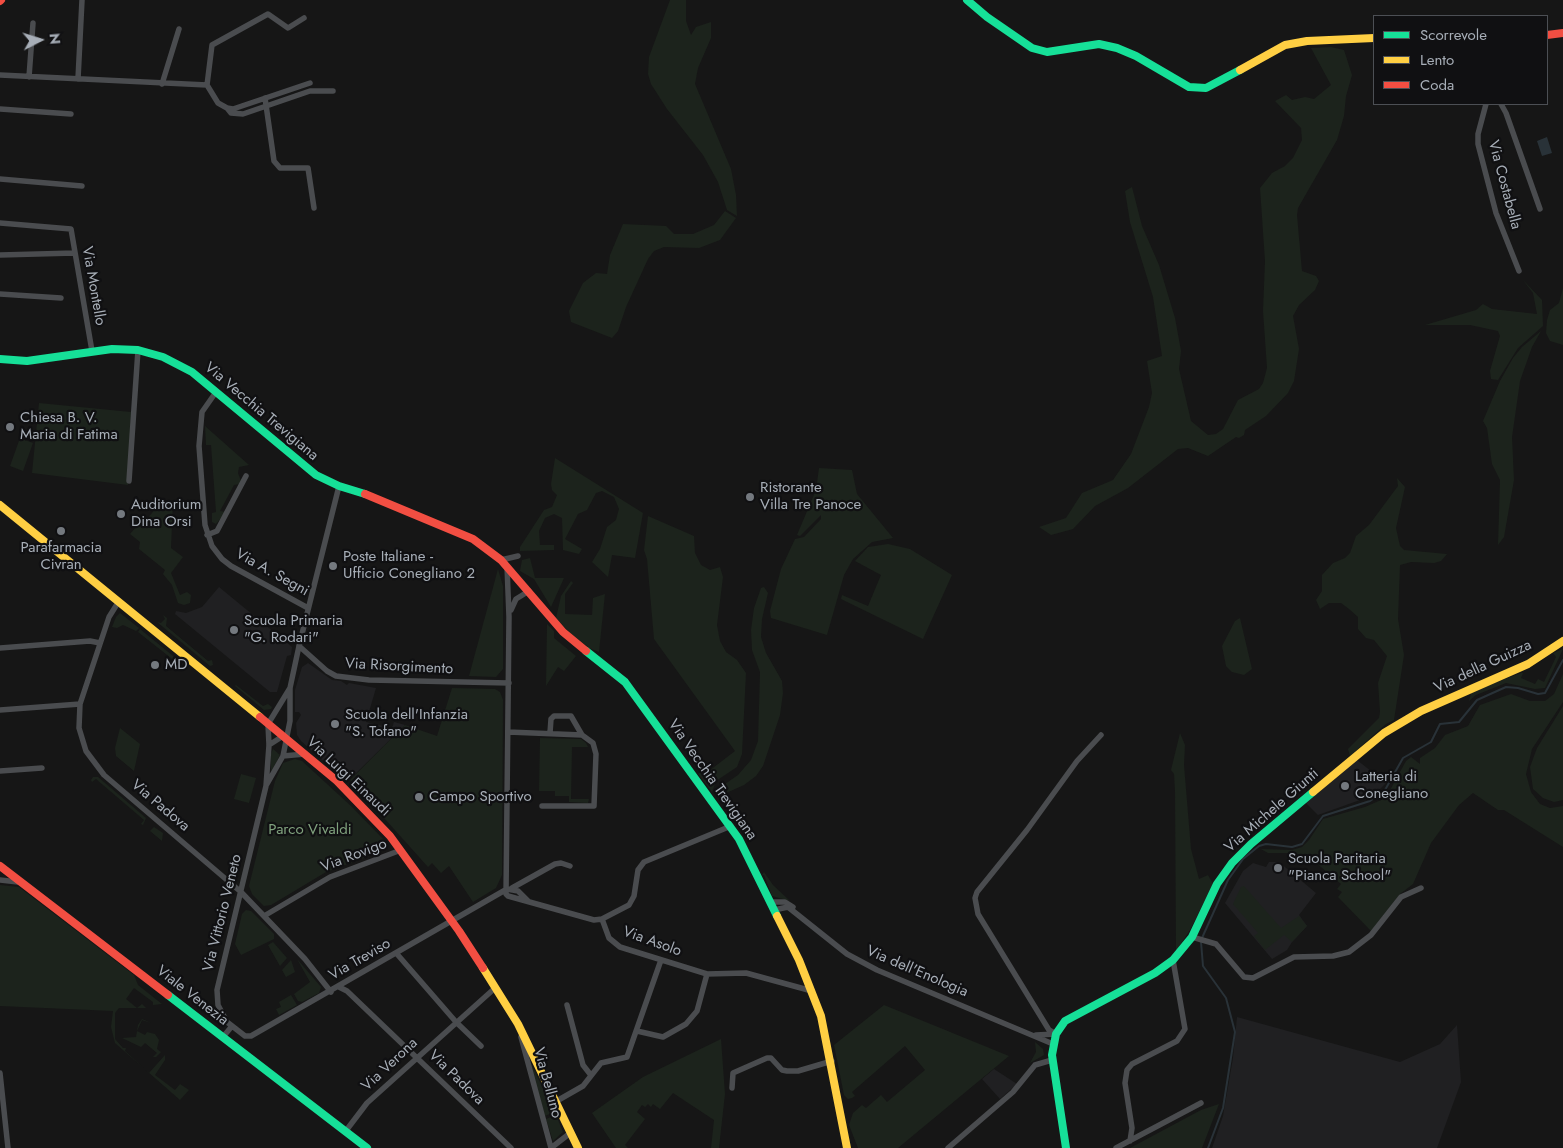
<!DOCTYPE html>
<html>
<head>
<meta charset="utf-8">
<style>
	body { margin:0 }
	#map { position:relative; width:1563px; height:1148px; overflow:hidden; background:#161616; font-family:Jost,sans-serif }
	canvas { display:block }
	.legend { position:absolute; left:1373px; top:15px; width:175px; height:90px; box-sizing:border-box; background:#101012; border:1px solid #4c4f54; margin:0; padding:6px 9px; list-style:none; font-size:15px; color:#a7aeb7 }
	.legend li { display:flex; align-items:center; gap:10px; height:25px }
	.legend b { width:25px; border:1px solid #4c4f54 }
	.north { position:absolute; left:15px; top:15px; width:50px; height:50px; -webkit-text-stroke:4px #101012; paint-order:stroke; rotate:85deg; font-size:14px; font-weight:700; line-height:20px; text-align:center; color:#a7aeb7 }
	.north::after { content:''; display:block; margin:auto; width:18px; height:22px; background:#a7aeb7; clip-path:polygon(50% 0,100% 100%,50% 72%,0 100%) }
</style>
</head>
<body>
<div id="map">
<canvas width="1563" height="1148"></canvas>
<ul class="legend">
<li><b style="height:6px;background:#16e098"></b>Scorrevole</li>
<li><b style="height:6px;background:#ffcf43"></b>Lento</li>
<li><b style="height:6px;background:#f24e42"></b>Coda</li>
</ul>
<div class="north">N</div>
</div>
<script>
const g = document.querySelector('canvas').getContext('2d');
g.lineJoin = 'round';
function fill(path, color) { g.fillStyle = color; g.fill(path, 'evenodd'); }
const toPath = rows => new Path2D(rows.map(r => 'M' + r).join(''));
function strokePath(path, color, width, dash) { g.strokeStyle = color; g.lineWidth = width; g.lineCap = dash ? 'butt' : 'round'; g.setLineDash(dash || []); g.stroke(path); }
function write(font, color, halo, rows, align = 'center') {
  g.font = font + ' Jost,sans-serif'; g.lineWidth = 4.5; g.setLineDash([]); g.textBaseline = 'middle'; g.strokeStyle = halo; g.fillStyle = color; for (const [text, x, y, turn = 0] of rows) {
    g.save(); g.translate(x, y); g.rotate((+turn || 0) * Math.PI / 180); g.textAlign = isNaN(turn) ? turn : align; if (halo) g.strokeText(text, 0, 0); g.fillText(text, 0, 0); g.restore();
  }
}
const built = toPath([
	[219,587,292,647,291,655,287,656,277,692,270,692,175,614,176,611,186,613,202,607],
	[308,663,332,680,341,681,347,685,349,683,376,688,366,722,392,728,394,722,405,725,347,782,301,741,297,735,296,723,301,715,299,712,295,712,295,690,302,667],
	[1357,760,1386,783,1374,795,1318,815,1306,803],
	[1269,862,1279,862,1316,893,1299,915,1307,926,1292,942,1287,950,1272,959,1225,903,1243,871,1253,863,1266,867],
	[1237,1017,1400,1062,1440,1044,1457,1025,1461,1082,1437,1148,1212,1148,1223,1116,1233,1058],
	[994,1069,1017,1084,1000,1099,982,1079]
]);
const green = toPath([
	[670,0,686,0,686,21,691,35,696,27,711,22,711,38,698,68,695,84,731,169,736,195,737,216,727,210,718,182,703,155,667,109,651,84,648,74,649,57],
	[1331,47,1344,50,1352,75,1346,96,1344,116,1337,140,1298,208,1297,215,1302,271,1316,276,1319,281,1315,290,1299,305,1293,316,1299,349,1294,381,1288,393,1266,416,1245,430,1244,435,1239,438,1236,437,1208,456,1188,448,1178,449,1128,488,1095,506,1073,529,1051,535,1039,527,1066,518,1082,493,1113,480,1131,454,1149,407,1152,393,1147,361,1162,356,1153,297,1130,222,1125,191,1132,187,1142,226,1159,265,1175,318,1181,351,1179,369,1191,421,1208,435,1216,434,1223,429,1238,400,1259,389,1263,383,1267,368,1263,311,1265,261,1260,188,1272,173,1285,166,1293,158,1302,140,1301,128,1275,101,1286,95,1292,100,1305,97,1314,99,1331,85,1311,48],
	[725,211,736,218,720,240,699,248,664,247,654,251,648,259,626,307,618,331,612,338,571,322,569,311,583,283,596,273,607,274,610,255,623,224,666,226,674,234,693,234,714,225],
	[1523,280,1542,300,1543,326,1518,348,1498,380,1491,379,1490,371,1500,336,1498,331,1470,325,1425,325,1476,310,1483,304,1492,309,1537,314,1533,293],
	[1563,288,1563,345,1550,341,1546,333,1547,320,1550,310,1559,303],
	[1541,331,1532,347,1520,381,1512,437,1514,480,1504,537,1498,545,1500,480,1492,464,1487,428,1483,421,1500,381,1513,358,1522,347],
	[39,403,131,412,128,485,32,473],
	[205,426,249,465,239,467,238,473,241,481,240,484,234,485,220,511,226,512,216,524,212,522,212,513,216,512,211,445,206,445],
	[20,438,33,443,23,471,10,466],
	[555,458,643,513,635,558,612,555,608,577,592,562,600,549,607,527,616,520,619,509,614,497,602,491,596,493,587,510,578,514,565,539,582,549,579,554,563,550,562,518,554,514,545,518,539,531,540,545,554,545,554,550,520,551,520,547,544,510,552,507,557,495,552,490,551,484],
	[819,468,852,470,857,494,893,538,872,542,853,559,844,575,827,635,771,618,770,611,781,569,795,539,804,537,821,519,821,515,800,536,797,535,816,490],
	[1397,478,1405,487,1396,528,1400,546,1404,550,1447,554,1441,561,1434,563,1411,562,1400,565,1398,619,1404,655,1394,720,1386,724,1350,756,1348,749,1379,718,1380,712,1378,683,1387,656,1374,640,1366,638,1358,629,1358,617,1349,609,1341,603,1329,603,1320,609,1316,600,1322,591,1322,575,1333,563,1345,558,1350,553,1356,536,1369,525,1398,486],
	[162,501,173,501,171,548,183,557,171,573,180,595,187,592,191,595,190,603,184,605,178,603,172,585,163,574,165,570,139,549,140,542,130,534,137,526,142,525],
	[648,516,694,536,695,553,701,565,710,570,720,567,723,577,717,625,720,641,726,652,737,660,746,673,742,754,737,767,716,781,712,792,698,774,705,769,709,771,735,751,654,639,647,559,644,550],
	[888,544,910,549,952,575,923,639,841,599,842,595,868,606,881,575,855,561,868,547],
	[530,558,535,578,564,578,551,607,534,579,520,571,522,560],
	[498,569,503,586,503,669,496,677,469,676],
	[571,581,573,583,565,594,565,614,592,615,593,598,605,594,599,652,589,648,570,633,556,618,561,596],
	[764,587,768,593,762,619,761,637,766,653,782,681,783,693,780,715,763,766,756,776,744,785,724,794,719,794,725,784,738,775,751,760,758,741,760,672,752,650,751,630,754,608,761,588],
	[120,613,139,628,136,631,123,625,117,628,112,627,116,617],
	[163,615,167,618,166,626,208,661,212,660,213,665,210,666,157,622,161,623,165,619],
	[1240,618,1252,669,1244,675,1232,672,1226,666,1222,646,1235,621],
	[547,624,554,631,554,638,576,656,564,671,558,667,546,686],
	[140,629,178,660,176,662,138,632],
	[1563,649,1545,688,1535,689,1506,683,1476,695,1469,701,1471,693,1478,689,1521,673,1523,673,1521,678,1535,684,1538,679,1544,682,1556,657,1553,653],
	[1563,674,1563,702,1532,749,1526,774,1531,792,1540,804,1550,808,1563,806,1563,847,1504,810,1498,810,1473,793,1459,805,1431,843,1413,884,1400,894,1371,931,1338,897,1342,892,1337,889,1341,884,1314,861,1308,860,1305,863,1290,853,1268,853,1261,849,1292,850,1302,847,1309,840,1323,819,1365,807,1381,800,1389,792,1406,761,1411,757,1420,764,1420,758,1435,748,1445,735,1468,726,1480,705,1511,694,1530,701,1545,701,1554,694],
	[236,685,263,706,268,704,272,707,271,709,264,710,235,686],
	[452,688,495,689,500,692,503,700,502,875,496,888,473,902,449,866,441,873,432,863,428,867,350,780,405,725,437,736],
	[1563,706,1563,800,1554,802,1543,798,1533,789,1530,767,1537,748],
	[120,728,140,744,134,771,116,756,115,748],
	[1180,733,1185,745,1184,765,1191,849,1199,879,1208,875,1213,884,1190,930,1176,951,1175,791,1174,774,1171,770],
	[540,738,581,739,586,743,588,747,572,747,571,799,589,799,588,803,569,802,569,796,555,796,555,791,539,791],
	[273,749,280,755,271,772,271,754],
	[295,759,302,761,351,806,384,840,386,848,383,851,326,872,271,905,264,906,252,894,249,886,275,781,283,763],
	[241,774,256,778,249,803,234,799],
	[93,777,98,777,146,818,143,825,141,824,144,820,96,779,92,782,91,780],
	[154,827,163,833,162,841,150,831],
	[764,872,773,885,790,901,772,896,764,875,762,875],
	[0,885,19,887,134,975,138,985,162,1004,153,1005,153,1002,134,988,126,999,137,1008,142,1004,146,1008,119,1008,115,1013,115,1039,123,1048,126,1048,125,1051,149,1073,165,1055,165,1060,155,1075,175,1090,180,1084,189,1090,180,1100,115,1043,111,1027,113,1011,0,1006],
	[1244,886,1281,928,1299,916,1307,926,1292,942,1284,935,1265,950,1254,936,1258,933,1233,904,1241,887],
	[246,910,251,911,274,934,274,939,241,955,235,944,242,914],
	[273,942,287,958,280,966,268,945],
	[297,959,321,987,319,993,302,1002,298,1001,294,994,310,982],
	[291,960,295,972,286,977,282,970],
	[291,995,297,1005,279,1015,276,1009,281,1007,279,1002],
	[884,1005,1009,1056,898,1148,858,1148,849,1125,853,1113,862,1105,866,1108,881,1095,887,1102,925,1070,905,1046,852,1092,855,1096,852,1098,848,1099,844,1095,834,1045],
	[142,1019,151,1023,142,1020,137,1031,145,1035,147,1032,155,1034,159,1040,157,1049,161,1052,156,1057,153,1057,157,1053,145,1043,141,1047,122,1038,136,1037,138,1025],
	[721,1039,725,1094,719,1148,711,1148,714,1120,673,1093,660,1109,653,1104,651,1107,648,1104,645,1107,642,1105,637,1112,645,1119,625,1145,628,1148,616,1148,592,1113,643,1077],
	[1035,1042,1043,1049,1044,1055,1030,1063,1036,1052],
	[528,1057,554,1112,545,1116],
	[1219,1104,1202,1148,1130,1148,1201,1110],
	[556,1115,563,1132,553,1141,546,1119]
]);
const water = toPath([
	[1547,137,1552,153,1542,156,1537,141]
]);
const stream = toPath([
	[1202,938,1228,880,1243,859,1259,846,1266,844,1292,847,1302,844,1323,816,1370,801,1385,790,1403,758,1431,742,1440,724,1459,722,1477,700,1506,687,1518,688,1538,694,1545,693,1563,660],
	[1201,942,1203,966,1226,998,1235,1032,1223,1108,1208,1148]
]);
const street = toPath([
	[0,75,207,85,218,103,227,108,233,109,310,83],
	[29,77,33,23],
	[78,79,82,0],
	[162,84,179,29],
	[207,85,212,45,268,14,288,28,304,18],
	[265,98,274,161,280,168,308,168,314,208],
	[1486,104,1478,134,1478,144,1496,213,1519,271],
	[1501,104,1506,113,1540,209],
	[227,108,231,113,243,114,310,91,333,91],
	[0,109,71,114],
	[0,179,82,186],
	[0,223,71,229,92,351],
	[0,255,75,253],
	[0,294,61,298],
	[216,392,202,412,199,446,205,525,212,546,222,559,231,566,308,608],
	[129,481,138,350],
	[207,535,217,531,246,476],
	[501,560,518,556],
	[507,566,509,617,506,894,508,896,594,920,602,919,629,905,634,896,638,870,644,862,731,826],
	[119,601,109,617,80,704,79,728,86,751,104,775,241,892,305,959,331,992],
	[511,610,516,599,529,591],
	[299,646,327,671,336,676,369,680,509,683],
	[0,648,90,641,100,643],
	[290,688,268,724,269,745,266,786,217,990,218,1005,227,1022,245,1036,251,1036,507,889,518,891,528,901],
	[0,710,80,704],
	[508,732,582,735],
	[269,745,283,736],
	[283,756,305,754],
	[0,771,42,768],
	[267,784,283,756,290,721,290,688,299,646,339,486],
	[542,806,594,806,596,754,593,743,582,735,571,716,554,716,551,719,550,733],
	[0,880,18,882],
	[512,888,555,864,561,863,570,866],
	[771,902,785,902,793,907],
	[774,910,788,907,847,954,877,970,1053,1044],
	[264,916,330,877,401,850],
	[602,919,609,938,620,947,707,974,746,973,812,991],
	[1192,937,1216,944,1244,977,1253,978,1294,957,1333,956,1349,952,1371,935,1401,897,1421,888],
	[397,954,456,1022,481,1046],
	[339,987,347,991,511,1148],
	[567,1005,583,1065,590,1074],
	[637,1031,663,1037,686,1024,697,1011,707,974],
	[1056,1034,1049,1030,978,914,975,898,977,892,1027,830,1077,761,1101,735],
	[1036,1035,1056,1034],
	[223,1037,232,1026],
	[521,1037,551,1148],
	[0,1073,8,1148],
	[732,1088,733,1073,767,1058,771,1058,782,1070,787,1071,798,1071,832,1061],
	[555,1102,583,1086,601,1063,627,1057,661,960],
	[345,1132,367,1103,495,988],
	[1130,1141,1132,1128,1125,1083,1127,1070,1132,1064,1177,1041,1185,1029,1173,960],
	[551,1148,569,1134],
	[948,1148,1013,1092,1035,1065,1052,1060],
	[1116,1148,1201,1103]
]);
const fast = toPath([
	[967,0,987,17,1032,48,1047,52,1099,44,1117,48,1136,56,1189,87,1206,88,1240,70],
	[0,359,27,361,112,349,138,350,163,357,192,372,316,475,339,486,365,494],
	[586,651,625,682,739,839,777,916],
	[168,995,367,1148],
	[1066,1148,1052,1055,1056,1034,1065,1021,1155,973,1173,960,1192,937,1217,884,1232,863,1251,844,1313,792]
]);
const slow = toPath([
	[1240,70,1285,45,1307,41,1374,38],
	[0,505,260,717],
	[1313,792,1384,733,1421,711,1528,664,1563,641],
	[777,916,799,960,821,1016,847,1148],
	[483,968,518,1024,578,1148]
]);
const jam = toPath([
	[0,1,1,0],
	[1547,35,1563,33],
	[365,494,473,539,501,560,563,632,586,651],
	[260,717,337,781,390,836,459,931,483,968],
	[0,866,168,995]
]);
const markers = [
	[10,427,5,"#74797f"],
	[750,497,5,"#74797f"],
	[121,514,5,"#74797f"],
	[61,531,5,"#74797f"],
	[333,566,5,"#74797f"],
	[234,630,5,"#74797f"],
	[155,665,5,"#74797f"],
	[335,724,5,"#74797f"],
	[1345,786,5,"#74797f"],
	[419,797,5,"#74797f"],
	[1278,868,5,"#74797f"]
];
const streetNames = [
	["Via Costabella",1504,185,75],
	["Via Montello",93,286,80],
	["Via Vecchia Trevigiana",261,412,40],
	["Via A. Segni",272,573,29],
	["Via Risorgimento",399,667,3],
	["Via della Guizza",1483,667,-25],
	["Via Luigi Einaudi",348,777,43],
	["Via Vecchia Trevigiana",712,780,55],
	["Via Padova",160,806,40],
	["Via Michele Giunti",1272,811,-41],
	["Via Rovigo",354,856,-21],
	["Via Vittorio Veneto",223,913,-76],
	["Via Asolo",652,942,20],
	["Via Treviso",360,960,-30],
	["Via dell'Enologia",917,972,23],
	["Viale Venezia",192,996,38],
	["Via Verona",390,1065,-43],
	["Via Padova",456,1078,44],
	["Via Belluno",547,1083,75]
];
const poiNames = [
	["Chiesa B. V.",20,418],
	["Maria di Fatima",20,435],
	["Ristorante",760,488],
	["Villa Tre Panoce",760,505],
	["Auditorium",131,505],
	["Dina Orsi",131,522],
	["Parafarmacia",61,548,"center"],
	["Civran",61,565,"center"],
	["Poste Italiane -",343,557],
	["Ufficio Conegliano 2",343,574],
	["Scuola Primaria",244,621],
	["\"G. Rodari\"",244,638],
	["MD",165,665],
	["Scuola dell'Infanzia",345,715],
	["\"S. Tofano\"",345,732],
	["Latteria di",1355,777],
	["Conegliano",1355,794],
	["Campo Sportivo",429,797],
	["Scuola Paritaria",1288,859],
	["\"Pianca School\"",1288,876]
];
const parkNames = [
	["Parco Vivaldi",310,830]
];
fill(built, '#202022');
fill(green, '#1c231c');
fill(water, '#293238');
strokePath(stream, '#293238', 2);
strokePath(street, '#4a4c4f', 5.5);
strokePath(fast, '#16e098', 8);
strokePath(slow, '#ffcf43', 8);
strokePath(jam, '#f24e42', 8);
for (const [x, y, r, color] of markers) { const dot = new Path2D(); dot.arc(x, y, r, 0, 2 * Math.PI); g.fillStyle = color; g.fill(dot); strokePath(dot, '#101012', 2); }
write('15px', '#a7aeb7', '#101012', streetNames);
write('15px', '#a7aeb7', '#101012', poiNames, 'left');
write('15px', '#80a27e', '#101012', parkNames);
</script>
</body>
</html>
